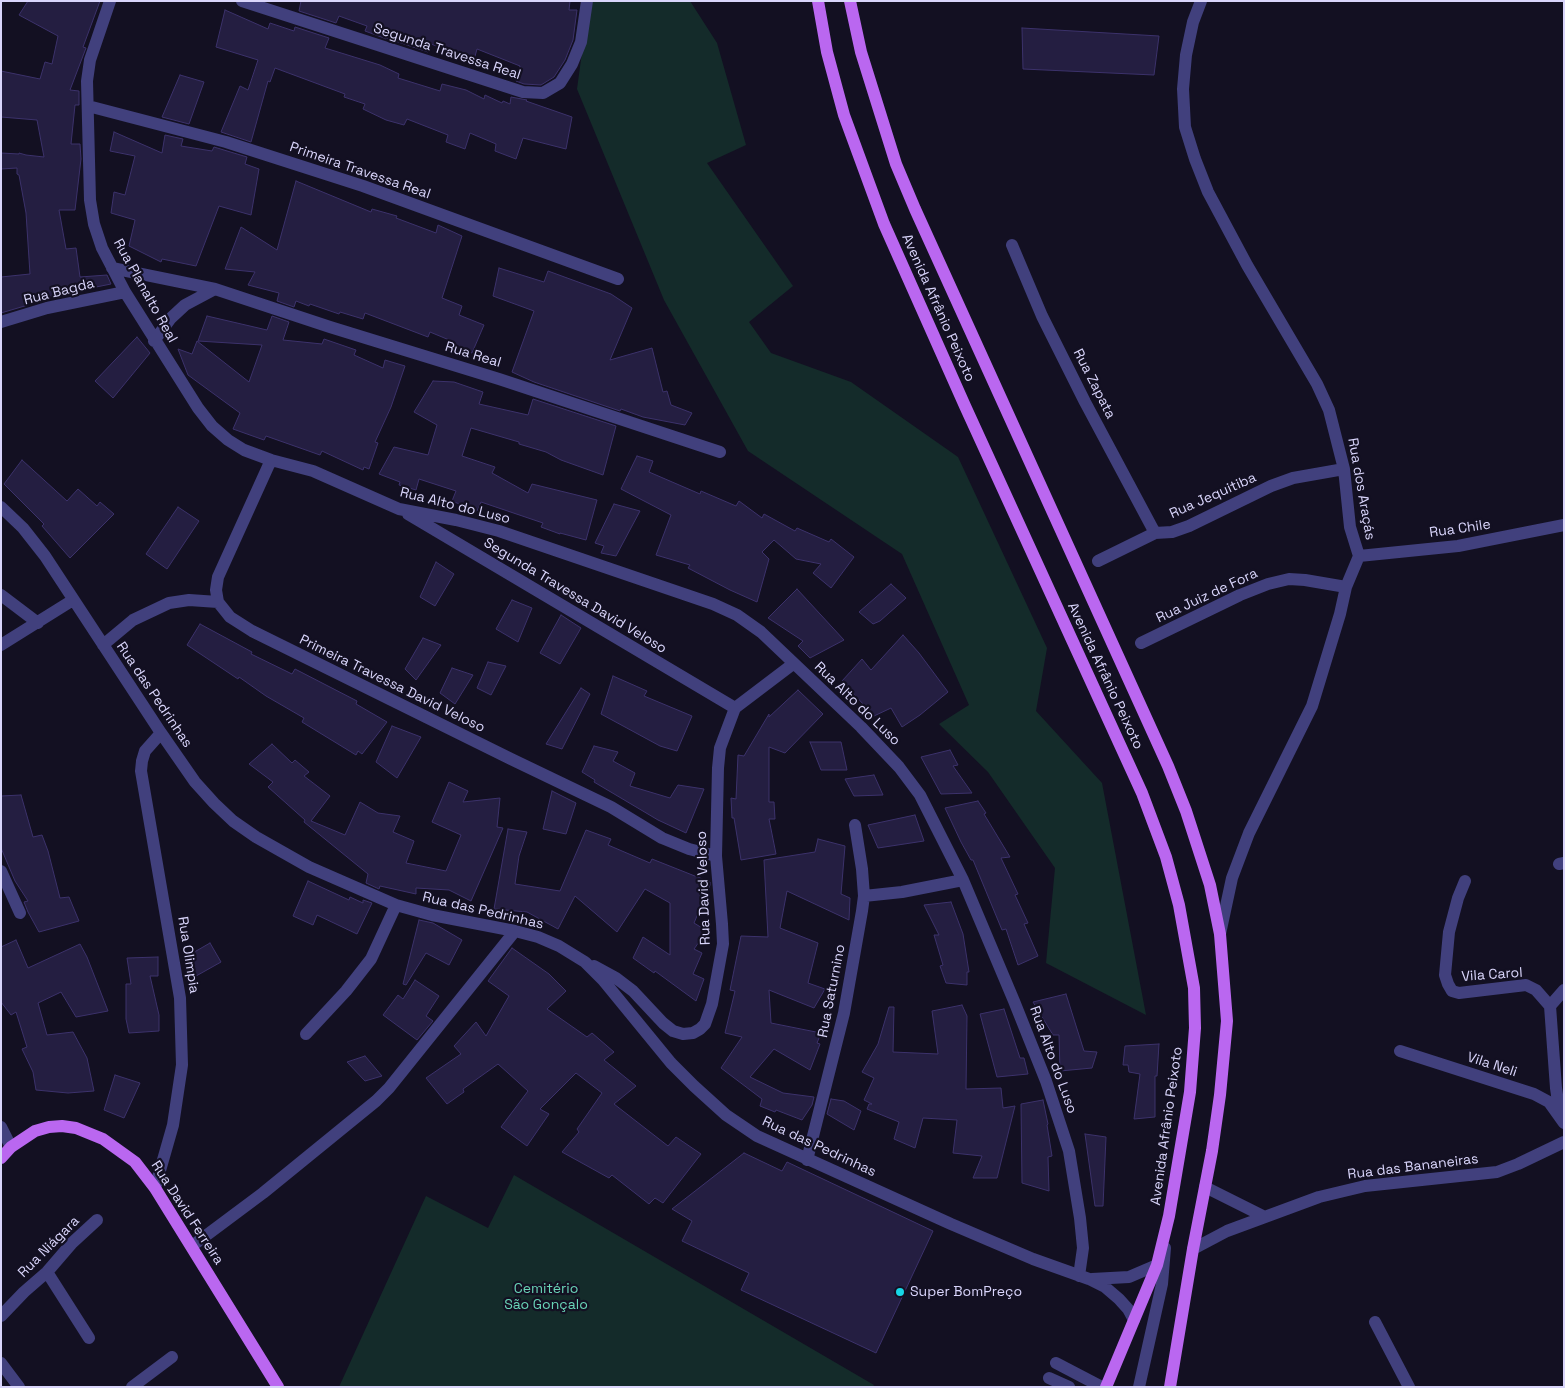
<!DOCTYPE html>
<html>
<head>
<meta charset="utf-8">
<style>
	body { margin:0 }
	#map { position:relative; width:1565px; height:1388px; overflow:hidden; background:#131022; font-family:"Space Grotesk",sans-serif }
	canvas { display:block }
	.frame { position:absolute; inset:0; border:2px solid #d9d5fb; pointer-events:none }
</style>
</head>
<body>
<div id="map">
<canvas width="1565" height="1388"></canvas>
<div class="frame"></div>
</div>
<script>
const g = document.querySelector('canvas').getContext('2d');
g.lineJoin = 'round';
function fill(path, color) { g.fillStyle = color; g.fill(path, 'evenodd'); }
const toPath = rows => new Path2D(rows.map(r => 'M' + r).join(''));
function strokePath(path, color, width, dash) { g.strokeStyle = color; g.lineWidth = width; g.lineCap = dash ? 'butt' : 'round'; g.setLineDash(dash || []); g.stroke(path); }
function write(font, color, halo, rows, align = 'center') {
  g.font = font + ' "Space Grotesk",sans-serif'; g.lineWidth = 4.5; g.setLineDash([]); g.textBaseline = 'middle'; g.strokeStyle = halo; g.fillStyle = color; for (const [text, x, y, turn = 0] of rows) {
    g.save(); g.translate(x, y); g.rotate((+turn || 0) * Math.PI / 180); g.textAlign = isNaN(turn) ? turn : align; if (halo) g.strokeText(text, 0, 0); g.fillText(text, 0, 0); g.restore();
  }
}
const green = toPath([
	[589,1,690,1,717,43,746,145,707,163,793,286,749,322,771,353,851,382,958,457,1047,648,1036,711,1102,783,1146,1015,1046,963,1055,868,988,772,939,724,969,705,902,554,748,451,664,300,577,89],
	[514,1175,874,1385,873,1387,339,1387,426,1196,488,1228]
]);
const building = toPath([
	[28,1,100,1,83,47,86,48,70,90,79,91,79,105,75,105,71,144,80,144,81,159,75,210,59,210,66,249,76,248,80,277,107,275,111,284,27,301,28,305,1,313,1,277,30,274,26,213,19,175,17,174,17,168,1,169,1,153,19,154,19,153,26,155,44,157,37,120,1,117,1,71,40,79,45,62,52,64,58,36,19,15,28,1],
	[301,1,570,1,569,10,577,10,573,40,565,60,554,77,541,85,524,84,516,81,520,66,477,49,474,60,431,44,428,52,386,38,386,39,384,38,365,31,367,26,339,16,336,23,299,11,301,1],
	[225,10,268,29,270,23,294,31,295,27,329,38,325,48,380,65,399,74,398,78,440,91,442,84,466,90,484,99,485,95,502,103,503,101,510,104,511,97,527,100,526,101,572,117,566,149,523,138,516,159,495,151,496,144,470,133,465,149,446,142,448,135,407,119,404,125,386,120,363,109,365,104,344,97,345,94,275,68,270,82,268,81,251,142,221,132,240,86,248,90,258,60,216,47,225,10],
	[1022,28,1159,36,1154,75,1023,69,1022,28],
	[180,75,204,82,189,124,162,117,180,75],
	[114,132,162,153,165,135,183,139,181,146,212,151,214,147,247,157,245,164,259,169,251,215,219,206,196,266,162,259,161,262,129,246,135,220,111,213,114,192,125,195,135,156,110,151,114,132],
	[296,181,371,212,372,209,397,216,396,218,436,233,438,225,462,236,442,298,462,306,459,315,484,325,472,353,453,347,454,342,430,332,428,337,365,313,363,319,340,312,339,314,310,304,309,306,296,301,294,307,277,301,279,293,248,285,255,272,225,269,241,227,277,250,296,181],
	[499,268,544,282,548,271,611,294,632,308,610,360,652,348,663,392,667,391,671,405,692,413,685,425,643,417,621,409,620,411,534,382,512,372,534,311,493,296,499,268],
	[207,316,267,330,272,316,289,322,283,340,322,344,324,339,356,350,354,355,383,368,385,360,405,366,391,407,375,442,378,443,369,469,364,467,363,470,322,451,320,455,266,436,264,440,233,429,240,413,188,375,178,349,192,354,197,341,249,382,262,345,198,341,207,316],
	[137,337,150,353,113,398,95,381,137,337],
	[433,381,454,382,483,392,479,404,528,415,533,399,616,426,603,475,561,460,546,452,519,444,519,442,471,428,462,456,495,467,492,473,528,493,532,484,597,500,586,540,560,533,560,534,541,527,543,523,481,502,477,511,452,501,456,491,419,479,416,490,399,485,400,482,379,474,394,447,428,455,437,425,414,412,433,381],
	[637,456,653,461,649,472,700,494,701,491,736,506,739,501,762,518,764,514,795,531,797,528,829,542,831,539,854,557,831,588,813,573,821,564,796,559,774,540,762,552,769,559,757,602,730,590,688,568,690,565,656,555,671,515,621,489,637,456],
	[22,460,67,501,78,489,97,506,100,502,114,514,70,558,42,526,44,524,4,484,22,460],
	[614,504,640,511,616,556,601,553,604,546,595,543,614,504],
	[178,507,199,521,167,569,146,554,178,507],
	[436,562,454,574,435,606,420,597,436,562],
	[891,584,906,598,880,621,873,624,859,612,891,584],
	[797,589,844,640,810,658,798,646,803,641,768,618,797,589],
	[512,600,532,608,518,642,496,629,512,600],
	[561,615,581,628,560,664,540,653,561,615],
	[200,624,252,652,251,654,292,674,295,669,357,701,356,704,387,722,362,754,358,751,356,755,302,722,304,718,266,696,239,677,238,679,187,645,200,624],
	[903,635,919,653,948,692,920,715,902,727,891,708,874,716,842,681,862,659,871,670,903,635],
	[423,638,441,645,416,680,405,669,423,638],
	[488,662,506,666,491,695,477,688,488,662],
	[452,668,473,675,455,704,440,693,452,668],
	[613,676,647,691,644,696,692,716,677,751,660,746,601,714,613,676],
	[581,688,590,694,562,749,546,744,581,688],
	[798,690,823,714,785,753,769,747,769,802,774,802,775,819,769,819,776,854,741,860,734,818,732,818,731,798,736,799,738,755,744,756,769,714,769,717,798,690],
	[392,726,421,737,397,778,376,762,392,726],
	[810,742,841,742,847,770,821,770,810,742],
	[272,744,292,763,295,760,309,772,304,776,330,796,311,821,345,835,360,802,378,813,400,816,393,832,414,841,406,863,446,871,461,835,432,822,449,782,468,791,463,802,500,798,497,827,503,828,471,901,449,890,416,888,416,894,380,886,379,889,366,883,368,874,304,822,305,820,268,787,273,782,249,764,272,744],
	[594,746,618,752,613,761,635,773,630,786,670,798,678,785,704,789,686,833,658,820,594,782,595,780,582,772,594,746],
	[950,750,958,765,953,766,972,793,941,794,921,757,950,750],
	[874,775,883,795,854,796,845,779,874,775],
	[552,791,576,803,566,834,543,829,552,791],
	[21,795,33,837,42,835,48,851,60,898,69,897,79,921,39,932,28,912,24,902,28,901,15,881,1,848,1,796,21,795],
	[978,801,986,813,984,814,1010,857,1001,858,1018,894,1015,895,1028,923,1024,924,1038,956,1018,965,1006,929,1002,930,973,860,971,860,961,842,945,808,978,801],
	[915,815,924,841,878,848,868,825,915,815],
	[508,829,527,832,519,856,515,884,560,891,586,830,611,839,608,845,650,863,652,859,710,882,710,885,694,923,707,931,694,949,702,953,693,974,704,979,696,1001,655,971,654,973,633,958,643,937,670,955,670,903,645,889,617,932,575,896,558,929,527,912,494,909,508,829],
	[818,839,845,846,841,894,850,898,849,920,787,891,780,928,818,943,808,983,825,989,814,1008,769,990,771,1023,821,1033,817,1043,820,1044,810,1070,774,1049,750,1077,783,1093,814,1097,812,1105,802,1120,776,1110,775,1112,760,1106,762,1099,721,1068,742,1037,725,1033,735,991,730,990,741,936,768,937,764,860,815,852,818,839],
	[308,881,349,900,350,897,363,903,363,900,372,903,357,934,317,915,313,925,293,916,308,881],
	[951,902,963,934,969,972,967,972,967,985,946,983,940,966,943,965,934,935,939,935,924,905,951,902],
	[419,920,433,923,462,940,449,965,426,953,406,985,403,984,419,920],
	[16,940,28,968,80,944,87,957,108,1011,76,1017,61,992,38,1003,47,1035,73,1032,87,1058,94,1091,68,1093,36,1090,33,1072,22,1049,27,1047,16,1012,11,1015,1,1002,1,947,16,940],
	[210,943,221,962,189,980,184,958,210,943],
	[512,948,549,974,566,991,547,1009,587,1037,592,1033,614,1052,604,1060,636,1086,614,1104,668,1146,676,1137,701,1154,663,1203,655,1198,649,1204,612,1175,609,1178,562,1152,579,1132,577,1129,602,1093,576,1073,540,1109,549,1114,527,1146,501,1127,528,1091,498,1064,463,1089,464,1092,447,1104,426,1078,461,1054,454,1046,476,1022,486,1036,509,996,488,981,512,948],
	[158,957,158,976,150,976,159,1015,159,1031,129,1033,126,1019,126,984,131,984,127,958,158,957],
	[415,980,439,996,426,1016,433,1021,417,1040,383,1015,398,995,403,999,415,980],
	[1066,994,1084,1051,1097,1052,1092,1068,1060,1071,1059,1035,1053,1035,1033,1002,1066,994],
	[962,1005,967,1016,966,1089,1001,1088,1003,1108,1015,1106,997,1178,973,1178,982,1156,953,1153,957,1120,923,1118,915,1148,894,1139,899,1122,867,1109,869,1104,872,1104,864,1100,874,1078,862,1072,878,1044,889,1007,894,1007,893,1052,938,1054,932,1011,962,1005],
	[1004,1009,1020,1058,1024,1058,1028,1074,997,1077,980,1014,1004,1009],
	[1159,1044,1157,1076,1155,1076,1155,1117,1134,1119,1140,1074,1129,1072,1128,1065,1123,1065,1125,1046,1159,1044],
	[365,1056,382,1076,365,1081,347,1062,365,1056],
	[115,1075,140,1083,124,1118,104,1110,115,1075],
	[831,1099,844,1101,861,1111,854,1130,827,1114,831,1099],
	[1043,1100,1048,1124,1047,1125,1052,1156,1048,1157,1049,1191,1022,1183,1021,1104,1043,1100],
	[1085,1134,1106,1137,1103,1206,1095,1206,1085,1134],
	[744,1153,782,1171,787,1162,933,1231,876,1353,741,1290,749,1273,682,1241,692,1221,672,1209,744,1153]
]);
const minor = toPath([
	[110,1,90,60,87,81,90,200,94,224,102,248,125,292,198,408,212,426,228,440,244,450,271,460],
	[242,1,523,92,543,93,560,83,572,64,581,42,587,1],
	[1201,1,1193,22,1186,55,1183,89,1185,127,1195,159,1208,192,1247,265,1317,384,1329,410,1344,469,1350,527,1359,556,1346,587,1340,614,1312,706,1249,833,1232,878,1220,934],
	[88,106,226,142,363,186,618,279],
	[1012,245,1042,316,1085,402,1155,533],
	[112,268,215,289,330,327,499,379,720,452],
	[1,322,47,308,125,292],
	[154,341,171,318,185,305,215,289],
	[1,507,23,528,45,556,161,733,195,782,214,803,233,821,256,837,309,867,396,905,432,915,515,931,538,937,559,946,585,962,603,980,671,1063,694,1086,726,1115,757,1136,951,1224,1033,1259,1089,1279,1105,1287,1119,1299,1128,1309,1134,1320],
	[408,514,735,708],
	[1359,556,1458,546,1564,525],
	[1098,561,1155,533,1172,532,1189,526,1271,486,1293,478,1344,469],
	[1,595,38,623],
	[1141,643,1240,595,1268,584,1289,579,1305,580,1346,587],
	[1,645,73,600],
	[103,645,133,620,169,603,189,600,218,602],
	[716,856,689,849,662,838,611,807,511,759,252,631,230,617,218,602,216,590,218,577,271,460,313,471,399,509,456,520,499,531,713,604,737,615,761,632,861,727,899,767,920,795,963,880,1014,1001,1046,1081,1069,1151,1080,1218,1083,1248,1079,1276],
	[1559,864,1564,863],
	[1,871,20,913],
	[1465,881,1458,898,1449,932,1445,975,1448,984,1452,991,1459,993,1526,985,1536,990,1550,1006],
	[864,896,902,892,963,880],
	[594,966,616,978,633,991,663,1023,673,1031,683,1034,693,1033,700,1029,705,1024,712,1004,723,944,722,924,716,856,718,768,720,748,735,708,793,664],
	[1550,1006,1556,1088,1560,1115],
	[1550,1006,1564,990],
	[306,1034,346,991,371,959,396,905],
	[1400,1051,1534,1094,1549,1102,1564,1123],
	[1,1127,11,1147],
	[807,1160,844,1013,862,911,864,896,862,869,855,825],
	[1205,1187,1263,1216],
	[155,1188,173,1125,182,1065,180,998,141,771,142,761,145,751,161,733],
	[192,1246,263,1193,376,1101,389,1088,515,931],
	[1193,1249,1227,1231,1319,1197,1365,1186,1497,1172,1518,1164,1564,1142],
	[47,1272,89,1338],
	[1092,1279,1129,1277,1157,1265],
	[1,1316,24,1292,47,1272,72,1243,97,1220],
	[1375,1322,1409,1387],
	[1,1363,19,1387],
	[1056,1363,1102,1387],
	[1049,1378,1069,1387],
	[132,1387,172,1357],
	[1139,1387,1162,1284,1165,1248]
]);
const major = toPath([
	[818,1,827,52,844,115,884,224,965,406,1142,793,1166,857,1179,905,1194,988,1195,1028,1190,1092,1169,1216,1157,1265,1106,1387],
	[850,1,861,52,896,164,915,209,1168,766,1186,811,1210,885,1220,934,1227,1021,1220,1095,1212,1151,1193,1249,1170,1387],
	[1,1158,11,1147,35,1131,49,1127,62,1126,76,1128,103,1139,135,1162,155,1188,278,1387]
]);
const markers = [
	[900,1292,5,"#17d6e6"]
];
const streetNames = [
	["Segunda Travessa Real",447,52,18],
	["Primeira Travessa Real",360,171,19],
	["Rua Planalto Real",145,291,61],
	["Rua Bagda",59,292,-14],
	["Avenida Afrânio Peixoto",938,308,66],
	["Rua Real",473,355,17],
	["Rua Zapata",1094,384,63],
	["Rua dos Araçás",1361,489,80],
	["Rua Jequitiba",1213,496,-24],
	["Rua Alto do Luso",455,506,14],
	["Rua Chile",1460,529,-8],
	["Segunda Travessa David Veloso",575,596,31],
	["Rua Juiz de Fora",1207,596,-25],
	["Avenida Afrânio Peixoto",1105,676,65],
	["Primeira Travessa David Veloso",392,684,26],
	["Rua das Pedrinhas",154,695,56],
	["Rua Alto do Luso",857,704,44],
	["Rua David Veloso",704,888,-92],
	["Rua das Pedrinhas",483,911,13],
	["Rua Olimpia",188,955,81],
	["Vila Carol",1492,975,-4],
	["Rua Saturnino",832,991,-79],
	["Rua Alto do Luso",1053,1060,70],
	["Vila Neli",1492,1065,18],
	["Avenida Afrânio Peixoto",1167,1126,-82],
	["Rua das Pedrinhas",819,1147,25],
	["Rua das Bananeiras",1413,1167,-7],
	["Rua David Ferreira",187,1213,57],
	["Rua Niágara",49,1247,-45]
];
const parkNames = [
	["Cemitério",546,1289],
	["São Gonçalo",546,1305]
];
const poiNames = [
	["Super BomPreço",910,1292]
];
fill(green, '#142b2a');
fill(building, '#241e41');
strokePath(building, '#3c326b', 1);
strokePath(minor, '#41407d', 12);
strokePath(major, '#ba67f0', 12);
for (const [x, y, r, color] of markers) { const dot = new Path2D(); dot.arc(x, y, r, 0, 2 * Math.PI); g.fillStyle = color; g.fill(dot); strokePath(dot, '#131022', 2); }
write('14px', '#d9d5fb', '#131022', streetNames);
write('14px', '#69d4b7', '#131022', parkNames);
write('14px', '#d9d5fb', '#131022', poiNames, 'left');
</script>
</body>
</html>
